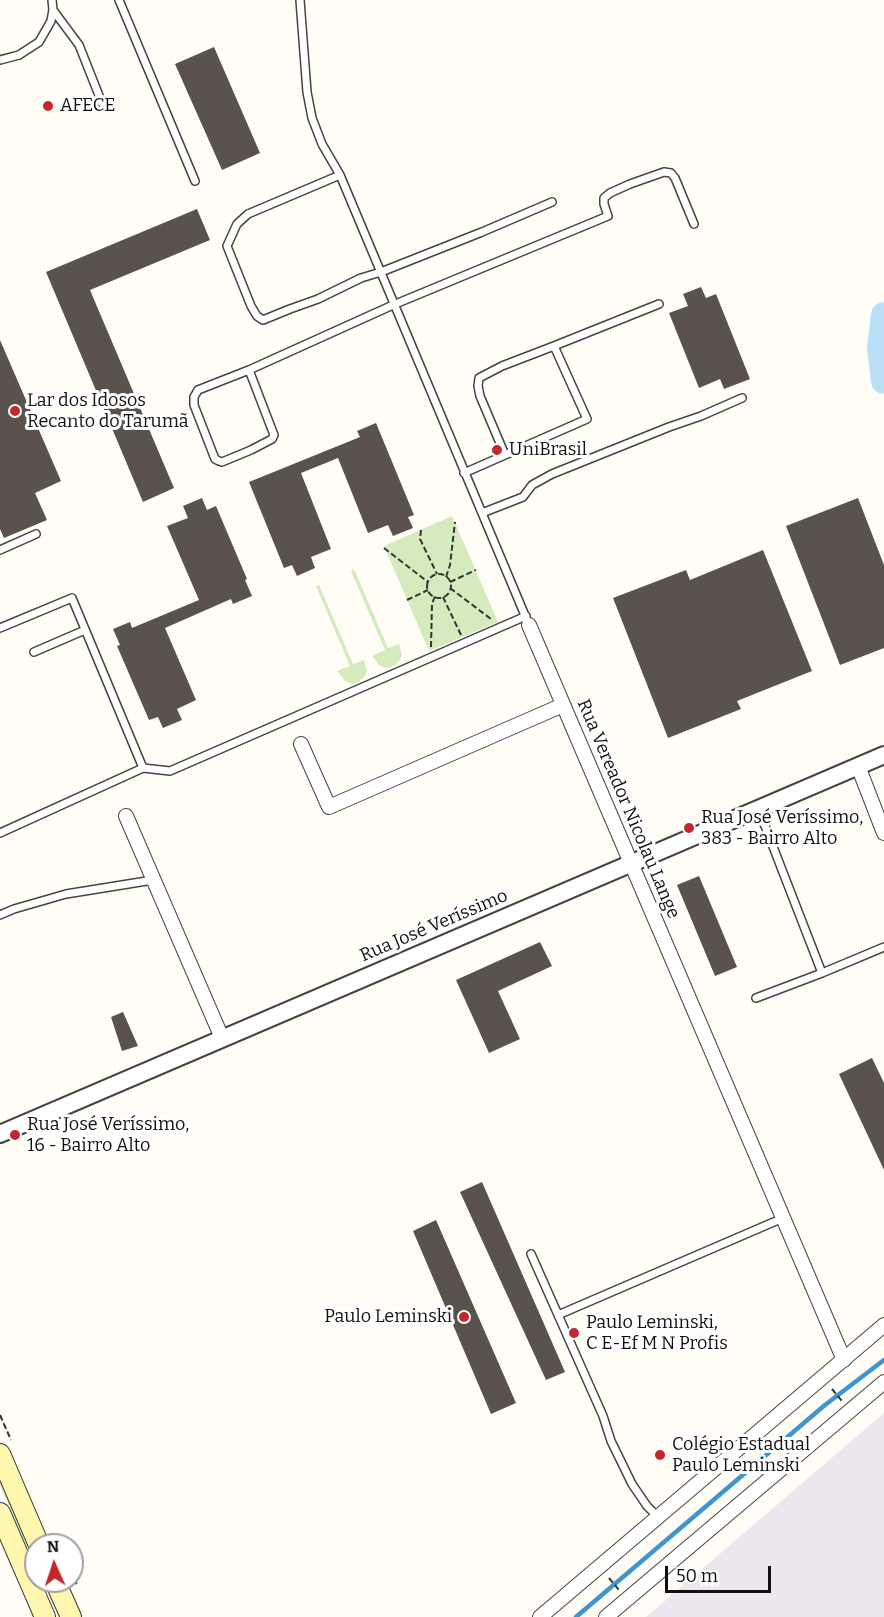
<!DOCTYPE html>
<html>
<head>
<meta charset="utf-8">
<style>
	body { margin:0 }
	#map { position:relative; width:884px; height:1617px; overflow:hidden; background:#fffdf5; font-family:Bitter,serif }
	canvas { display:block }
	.north { position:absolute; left:24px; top:1533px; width:60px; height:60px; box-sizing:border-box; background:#fff; border:2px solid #a0a0a0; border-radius:50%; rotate:357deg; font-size:16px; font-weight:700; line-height:24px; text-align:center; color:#111 }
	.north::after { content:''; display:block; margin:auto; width:21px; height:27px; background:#c4262e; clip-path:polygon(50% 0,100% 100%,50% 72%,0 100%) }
	.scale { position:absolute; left:665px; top:1566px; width:106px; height:27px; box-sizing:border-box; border:3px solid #111; border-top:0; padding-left:8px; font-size:18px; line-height:21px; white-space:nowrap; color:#111; -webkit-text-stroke:4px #fff; paint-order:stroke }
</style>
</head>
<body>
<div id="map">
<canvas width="884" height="1617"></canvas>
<div class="north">N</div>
<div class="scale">50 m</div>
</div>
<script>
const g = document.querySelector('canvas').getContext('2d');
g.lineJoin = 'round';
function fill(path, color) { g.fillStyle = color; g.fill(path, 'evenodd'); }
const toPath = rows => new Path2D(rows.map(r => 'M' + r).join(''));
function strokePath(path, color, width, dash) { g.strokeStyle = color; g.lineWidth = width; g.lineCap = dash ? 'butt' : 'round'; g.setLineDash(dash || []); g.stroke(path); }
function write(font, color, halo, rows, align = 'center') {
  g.font = font + ' Bitter,serif'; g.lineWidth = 6; g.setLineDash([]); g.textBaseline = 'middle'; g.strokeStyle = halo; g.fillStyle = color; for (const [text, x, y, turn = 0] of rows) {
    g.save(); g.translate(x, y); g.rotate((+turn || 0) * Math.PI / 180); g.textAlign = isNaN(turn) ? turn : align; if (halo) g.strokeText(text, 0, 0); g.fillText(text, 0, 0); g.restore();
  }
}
const industrial = toPath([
	[884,1413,884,1617,646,1617]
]);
const green = toPath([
	[452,516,498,622,429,651,384,546],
	[354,569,388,648,399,644,402,655,399,661,395,665,387,668,380,666,372,656,385,650,351,571],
	[319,585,353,664,364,660,367,671,364,677,360,681,352,684,345,681,337,671,350,666,316,586],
	[0,1474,36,1557,36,1568,0,1485]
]);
const stream = toPath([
	[576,1617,825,1405,884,1360]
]);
const river = toPath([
	[884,315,880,348,884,381]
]);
const building = toPath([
	[214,47,260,153,222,170,175,64],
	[197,209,210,240,90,290,174,488,143,502,46,272],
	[701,287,706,298,716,294,750,379,724,389,720,379,699,388,669,313,688,306,683,294],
	[0,340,61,481,35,493,47,520,4,538,0,529],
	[376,423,414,515,408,517,413,528,393,536,388,525,368,533,338,458,301,473,331,549,311,557,315,568,297,576,292,565,284,568,249,482,360,437,357,431],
	[202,498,207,510,216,506,247,579,245,580,252,596,233,604,231,599,165,628,196,700,177,709,182,720,163,728,158,717,149,720,117,646,120,645,113,629,130,622,132,628,199,600,167,526,188,518,183,506],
	[858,498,884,565,884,648,840,665,786,526],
	[763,550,812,671,737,701,741,709,668,738,613,598,686,570,690,580],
	[699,876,737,967,715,976,677,885],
	[540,942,552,966,498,991,520,1039,489,1053,456,980],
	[123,1012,138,1046,122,1051,111,1017],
	[872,1058,884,1083,884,1170,839,1074],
	[482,1182,565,1372,546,1380,460,1192],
	[436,1220,516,1403,491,1414,413,1231]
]);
const path = toPath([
	[421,530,420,539,437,574],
	[384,548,428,582],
	'427 586a12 12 0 1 1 24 0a12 12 0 1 1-24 0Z',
	[446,577,450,565,455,522],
	[450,582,476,570],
	[450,588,491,619],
	[443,597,461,635],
	[407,600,428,590],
	[431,647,432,604,435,596],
	[832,1389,842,1401],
	[0,1415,11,1440],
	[72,1570,77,1586],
	[609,1578,619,1590]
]);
const service = toPath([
	[119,0,195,181],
	[300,0,307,92,312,118,322,144,340,175,529,625],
	[53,10,79,45,102,103],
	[0,60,19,55,39,42,51,21,53,10,52,0],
	[340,175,248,214,237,224,227,246,251,306,257,316,263,320,290,309,318,299,361,278,381,272,482,232,552,202],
	[249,370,274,435,272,439,251,450,222,462,219,461,215,459,194,405,194,397,198,390,249,370,393,305,608,216,604,204,604,198,610,193,630,184,664,172,671,173,675,178,694,224],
	[505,455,480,396,478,386,479,378,502,366,554,346],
	[464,473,587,419,554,346,659,304],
	[482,513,523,497,532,485,552,474,669,427,701,416,742,398],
	[0,550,36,534],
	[0,628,72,598,143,768,0,833],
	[34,652,85,630],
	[143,768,170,771,526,616],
	[757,809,765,826,822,973],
	[0,915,14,909,66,894,153,880],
	[756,998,822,973,884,947],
	[531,1254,603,1416,611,1441,632,1484,647,1506,658,1517],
	[558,1315,783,1218]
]);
const minor = toPath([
	[529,625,844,1360],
	[301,744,329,807,563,705],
	[858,766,884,833],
	[126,816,222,1038],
	[540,1617,884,1325],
	[606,1617,884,1382]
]);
const tertiary = toPath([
	[0,1134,884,755]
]);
const secondary = toPath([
	[0,1454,39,1545],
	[0,1513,45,1617],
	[55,1581,71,1617]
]);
const markers = [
	[48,106,6,"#c4262e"],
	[15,411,6,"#c4262e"],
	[497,450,6,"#c4262e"],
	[689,828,6,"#c4262e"],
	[15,1135,6,"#c4262e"],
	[464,1317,6,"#c4262e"],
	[574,1333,6,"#c4262e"],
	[660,1455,6,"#c4262e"]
];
const poiNames = [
	["AFECE",60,106],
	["Lar dos Idosos",27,401],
	["Recanto do Tarumã",27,422],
	["UniBrasil",509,450],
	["Rua José Veríssimo,",701,818],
	["383 - Bairro Alto",701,839],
	["Rua José Veríssimo,",27,1125],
	["16 - Bairro Alto",27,1146],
	["Paulo Leminski",452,1317,"right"],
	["Paulo Leminski,",586,1323],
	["C E-Ef M N Profis",586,1344],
	["Colégio Estadual",672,1445],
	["Paulo Leminski",672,1466]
];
const streetNames = [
	["Rua Vereador Nicolau Lange",628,809,67],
	["Rua José Veríssimo",434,926,-23]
];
fill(industrial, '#eee6ef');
fill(green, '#d5ebbd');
strokePath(stream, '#3f96cf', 4.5);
strokePath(river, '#b9e0f7', 26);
fill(building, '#5a524d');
strokePath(service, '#444', 10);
strokePath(minor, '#444', 16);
strokePath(tertiary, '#444', 20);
strokePath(secondary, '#333', 22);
strokePath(path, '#333', 2, [6, 3]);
strokePath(service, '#fff', 7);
strokePath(minor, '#fff', 14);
strokePath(tertiary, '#fff', 16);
strokePath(secondary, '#fff6b0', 20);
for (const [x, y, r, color] of markers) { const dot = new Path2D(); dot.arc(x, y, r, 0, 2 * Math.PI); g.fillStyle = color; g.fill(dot); strokePath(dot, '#fff', 2); }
write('18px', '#111', '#fff', poiNames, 'left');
write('18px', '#111', '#fff', streetNames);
</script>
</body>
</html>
